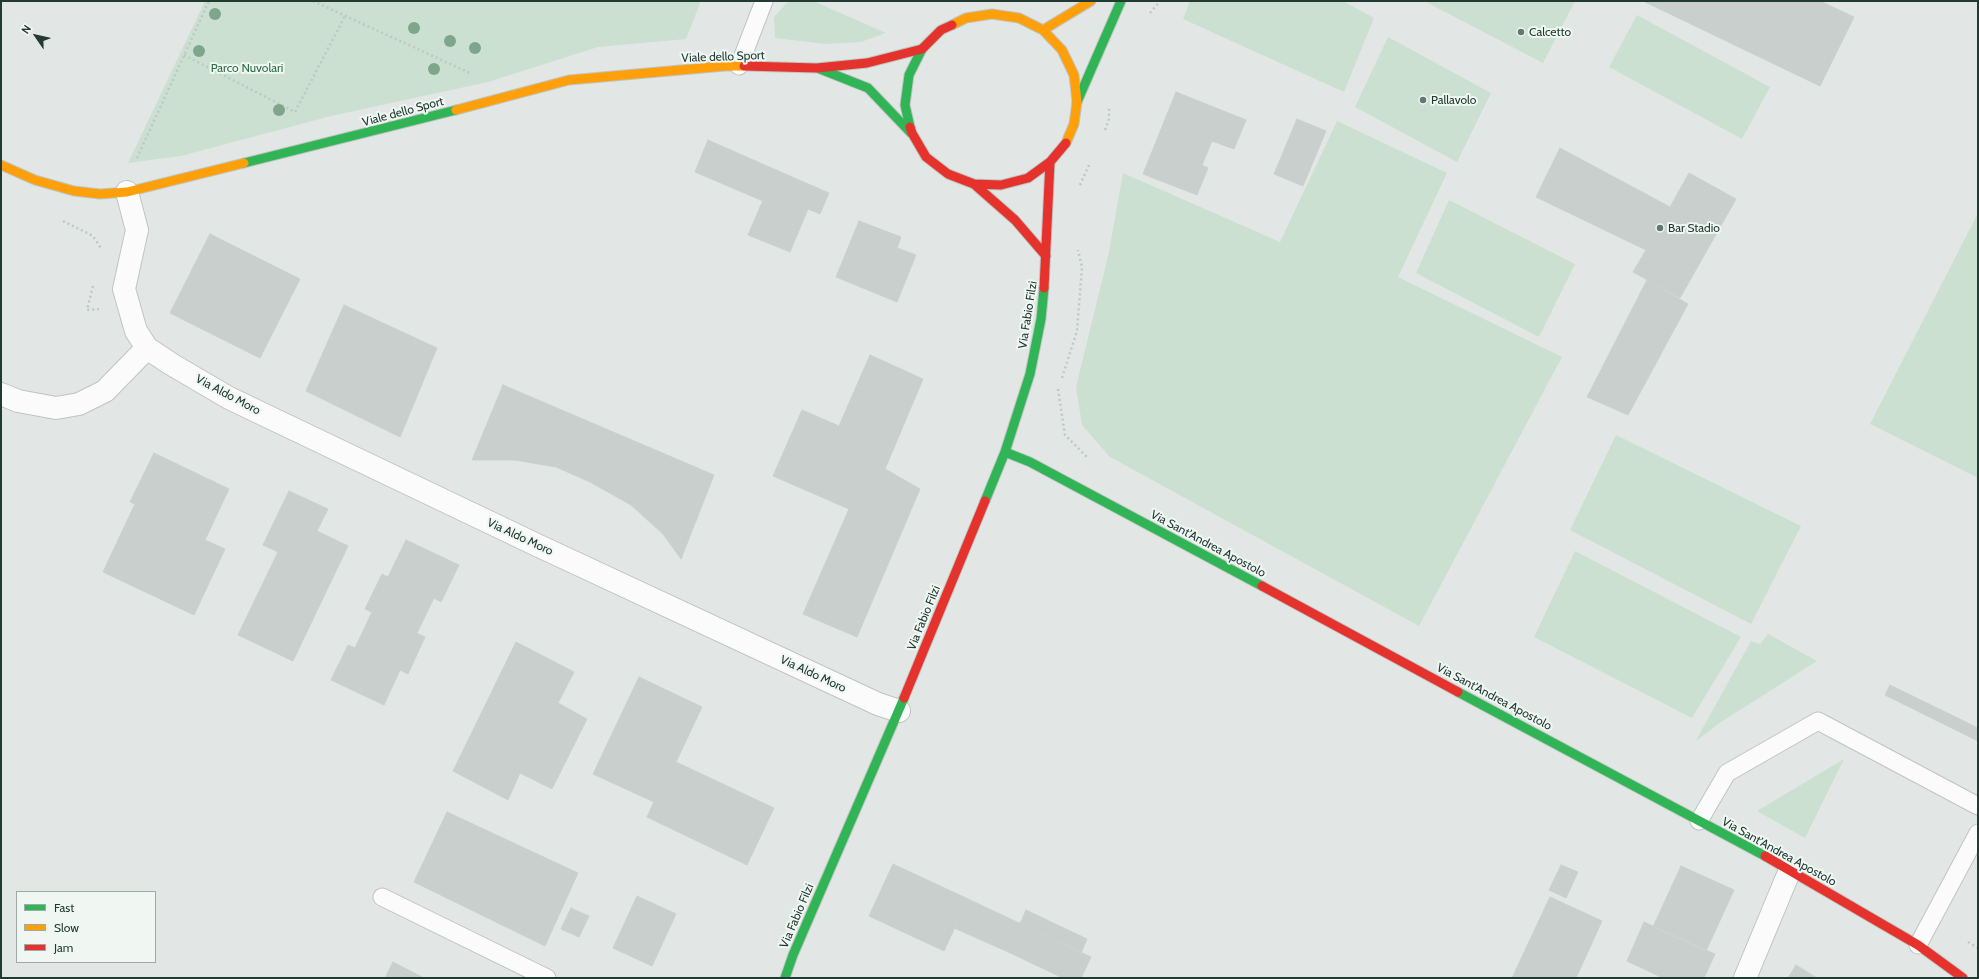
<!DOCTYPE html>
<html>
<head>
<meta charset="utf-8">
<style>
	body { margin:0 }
	#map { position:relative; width:1979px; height:979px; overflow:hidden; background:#e2e7e5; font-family:Cabin,sans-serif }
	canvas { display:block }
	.frame { position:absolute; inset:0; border:2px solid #213a32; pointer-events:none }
	.legend { position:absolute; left:16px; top:891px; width:140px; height:72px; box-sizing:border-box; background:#f0f7f3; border:1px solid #9daba6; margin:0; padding:5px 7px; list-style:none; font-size:12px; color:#213a32 }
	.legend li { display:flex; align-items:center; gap:8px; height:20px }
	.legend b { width:20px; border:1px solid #9daba6 }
	.north { position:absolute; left:16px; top:16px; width:40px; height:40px; -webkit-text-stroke:3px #f0f7f3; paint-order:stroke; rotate:304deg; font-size:11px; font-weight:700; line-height:16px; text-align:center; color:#213a32 }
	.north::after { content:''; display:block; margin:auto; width:14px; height:18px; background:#213a32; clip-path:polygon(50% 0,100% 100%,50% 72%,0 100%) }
</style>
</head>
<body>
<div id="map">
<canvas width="1979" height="979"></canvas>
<div class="frame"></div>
<ul class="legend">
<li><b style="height:5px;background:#30b455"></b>Fast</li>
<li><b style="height:5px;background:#ff9f0a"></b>Slow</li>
<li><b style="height:5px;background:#e5322d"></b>Jam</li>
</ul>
<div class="north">N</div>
</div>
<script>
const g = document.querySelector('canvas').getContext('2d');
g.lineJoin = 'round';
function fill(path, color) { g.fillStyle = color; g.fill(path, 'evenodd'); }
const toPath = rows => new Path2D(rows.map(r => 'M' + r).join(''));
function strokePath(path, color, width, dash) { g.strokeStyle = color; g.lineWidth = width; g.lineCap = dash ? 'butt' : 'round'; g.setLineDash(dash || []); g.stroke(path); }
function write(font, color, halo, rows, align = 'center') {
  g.font = font + ' Cabin,sans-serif'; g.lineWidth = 4; g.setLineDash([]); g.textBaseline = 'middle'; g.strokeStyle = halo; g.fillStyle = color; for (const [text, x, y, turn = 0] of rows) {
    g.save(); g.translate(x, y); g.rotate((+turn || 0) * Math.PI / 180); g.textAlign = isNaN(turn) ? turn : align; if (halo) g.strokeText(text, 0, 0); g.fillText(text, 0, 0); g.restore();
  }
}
const green = toPath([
	[205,1,701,1,686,39,598,47,488,82,331,116,181,156,128,163],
	[795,1,813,1,886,33,861,42,825,44,775,38,774,17,787,3],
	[1190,1,1343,1,1374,18,1344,92,1183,19],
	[1424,1,1575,1,1543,63],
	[1637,15,1770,87,1742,139,1609,67],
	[1388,37,1491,93,1457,162,1355,107],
	[1337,121,1447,173,1398,277,1562,357,1419,626,1110,457,1082,425,1076,387,1109,252,1123,173,1280,242],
	[1449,200,1575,264,1539,337,1416,273],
	[1978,213,1978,478,1870,424],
	[1616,435,1801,526,1751,624,1570,530],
	[1575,551,1741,637,1692,718,1534,637],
	[1768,634,1817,661,1718,724,1695,742,1751,641,1760,644],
	[1844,759,1805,838,1757,811]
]);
const building = toPath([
	[1643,1,1820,1,1854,17,1820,86,1643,1],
	[1176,92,1246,120,1234,149,1212,141,1202,165,1208,168,1197,195,1143,174,1176,92],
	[1297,119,1326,131,1303,186,1274,174,1297,119],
	[708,140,776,170,763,201,695,172,708,140],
	[1560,148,1670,207,1689,173,1736,199,1680,298,1633,272,1646,250,1536,197,1560,148],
	[776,170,829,193,820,214,808,209,790,252,748,235,776,170],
	[859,221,901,237,897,248,916,255,897,302,836,277,859,221],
	[210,234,300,279,260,358,170,313,210,234],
	[1647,280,1688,304,1628,415,1587,397,1647,280],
	[344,305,437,348,400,437,306,391,344,305],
	[870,355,923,379,885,469,920,489,857,637,803,614,849,509,773,476,802,410,839,426,870,355],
	[503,385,714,475,681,559,663,534,631,505,590,482,556,467,515,460,472,460,503,385],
	[154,453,229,489,205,540,225,549,194,615,103,572,135,504,130,502,154,453],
	[289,491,328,509,317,531,348,546,293,661,238,635,278,552,263,545,289,491],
	[406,540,459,565,441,602,434,598,417,633,365,609,382,574,388,577,406,540],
	[372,612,425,637,408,674,400,670,384,705,331,680,348,645,355,648,372,612],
	[516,642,574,672,558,703,587,719,552,789,520,773,508,800,453,771,516,642],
	[639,677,702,707,676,762,774,808,747,865,647,817,654,802,593,774,639,677],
	[1890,685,1978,728,1978,741,1885,695,1890,685],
	[447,812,578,873,545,946,414,882,447,812],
	[893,864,968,899,944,951,869,916,893,864],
	[1561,865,1578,872,1566,898,1549,890,1561,865],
	[1681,866,1734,890,1706,951,1653,927,1681,866],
	[637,896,676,914,652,966,613,948,637,896],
	[1550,897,1602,921,1576,978,1512,978,1550,897],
	[968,899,1019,923,1006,951,954,928,968,899],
	[571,908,589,916,579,937,561,929,571,908],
	[1026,910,1087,939,1081,953,1020,924,1026,910],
	[1644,922,1715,954,1704,978,1663,978,1627,961,1644,922],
	[1019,923,1091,957,1081,978,1063,978,1006,951,1019,923],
	[393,962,424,978,385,978,393,962],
	[1796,965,1817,978,1788,978,1796,965]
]);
const path = toPath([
	[313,1,472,74],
	[1150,13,1160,1],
	[184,55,295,112,345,16],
	[1105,130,1109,119,1109,108],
	[137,158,209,1],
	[1080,185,1089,165],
	[63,221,93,236,102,250],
	[93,286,87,310,99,309],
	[1062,378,1077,331,1082,267,1078,250],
	[1058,389,1065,435,1088,458],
	[1968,942,1978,948]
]);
const lane = toPath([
	[739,66,764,1],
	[1699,821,1727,773,1818,721,1978,806],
	[382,897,547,978],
	[1918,945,1978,833]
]);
const street = toPath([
	[127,192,137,230,124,289,136,331,147,348,171,364,229,398,539,546,878,704,899,711],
	[1,394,18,401,56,408,79,404,105,391,147,348],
	[1745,978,1790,870]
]);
const fast = toPath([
	[820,69,868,88,911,133],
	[1077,102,1121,1],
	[910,127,905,105,909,75,922,49],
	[244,163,456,110],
	[1005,452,1030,462,1262,586],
	[985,501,1005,452,1030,374,1041,319,1044,288],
	[1458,692,1765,856],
	[785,978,793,955,904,698]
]);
const slow = toPath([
	[952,25,966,18,992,14,1019,18,1043,30,1062,50,1074,75,1077,102,1074,124,1066,143],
	[1043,30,1091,1],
	[456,110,569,80,725,66,744,66],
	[1,165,35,180,74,191,100,194,127,192,244,163]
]);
const jam = toPath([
	[744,66,817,68,867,63,922,49,941,30,952,25],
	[910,127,912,133,926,157,948,174,974,184,1001,185,1028,178,1050,162,1066,143],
	[974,184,1015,220,1046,256],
	[1044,288,1050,162],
	[1262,586,1458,692],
	[904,698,985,501],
	[1765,856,1918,945,1963,978]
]);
const trees = [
	[215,14],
	[414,28],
	[450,41],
	[475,48],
	[199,51],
	[434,69],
	[279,110]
];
const markers = [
	[1521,32,4,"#657771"],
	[1423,100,4,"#657771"],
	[1660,228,4,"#657771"]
];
const poiNames = [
	["Calcetto",1529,32],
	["Pallavolo",1431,100],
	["Bar Stadio",1668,228]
];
const streetNames = [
	["Viale dello Sport",723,57,-2],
	["Viale dello Sport",403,112,-15],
	["Via Fabio Filzi",1028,315,-81],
	["Via Aldo Moro",228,395,28],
	["Via Aldo Moro",520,537,25],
	["Via Sant'Andrea Apostolo",1208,544,28],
	["Via Fabio Filzi",924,618,-68],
	["Via Aldo Moro",813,674,25],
	["Via Sant'Andrea Apostolo",1494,697,28],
	["Via Sant'Andrea Apostolo",1779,852,29],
	["Via Fabio Filzi",797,916,-67]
];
const parkNames = [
	["Parco Nuvolari",247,68]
];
fill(green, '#cbe0d1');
fill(building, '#c9cfcc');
strokePath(building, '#cbd0ce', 1);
strokePath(lane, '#bfc4c2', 19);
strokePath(street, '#bfc4c2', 24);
strokePath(fast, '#bec5c2', 11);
strokePath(slow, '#bec5c2', 11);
strokePath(jam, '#bec5c2', 11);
strokePath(path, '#bfc8c5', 2.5, [2, 3]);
strokePath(lane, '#fbfbfb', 17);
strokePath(street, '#fbfbfb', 22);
strokePath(fast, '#30b455', 9);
strokePath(slow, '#ff9f0a', 9);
strokePath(jam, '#e5322d', 9);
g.fillStyle = '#7ea68c';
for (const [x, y] of trees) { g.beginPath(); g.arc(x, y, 6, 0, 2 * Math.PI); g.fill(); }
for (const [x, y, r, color] of markers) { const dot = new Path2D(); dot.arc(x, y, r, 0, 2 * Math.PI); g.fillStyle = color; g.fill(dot); strokePath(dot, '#f0f7f3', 1.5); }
write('12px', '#213a32', '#f0f7f3', poiNames, 'left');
write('12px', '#213a32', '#f0f7f3', streetNames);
write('12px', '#2c7043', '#f0f7f3', parkNames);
</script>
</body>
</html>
